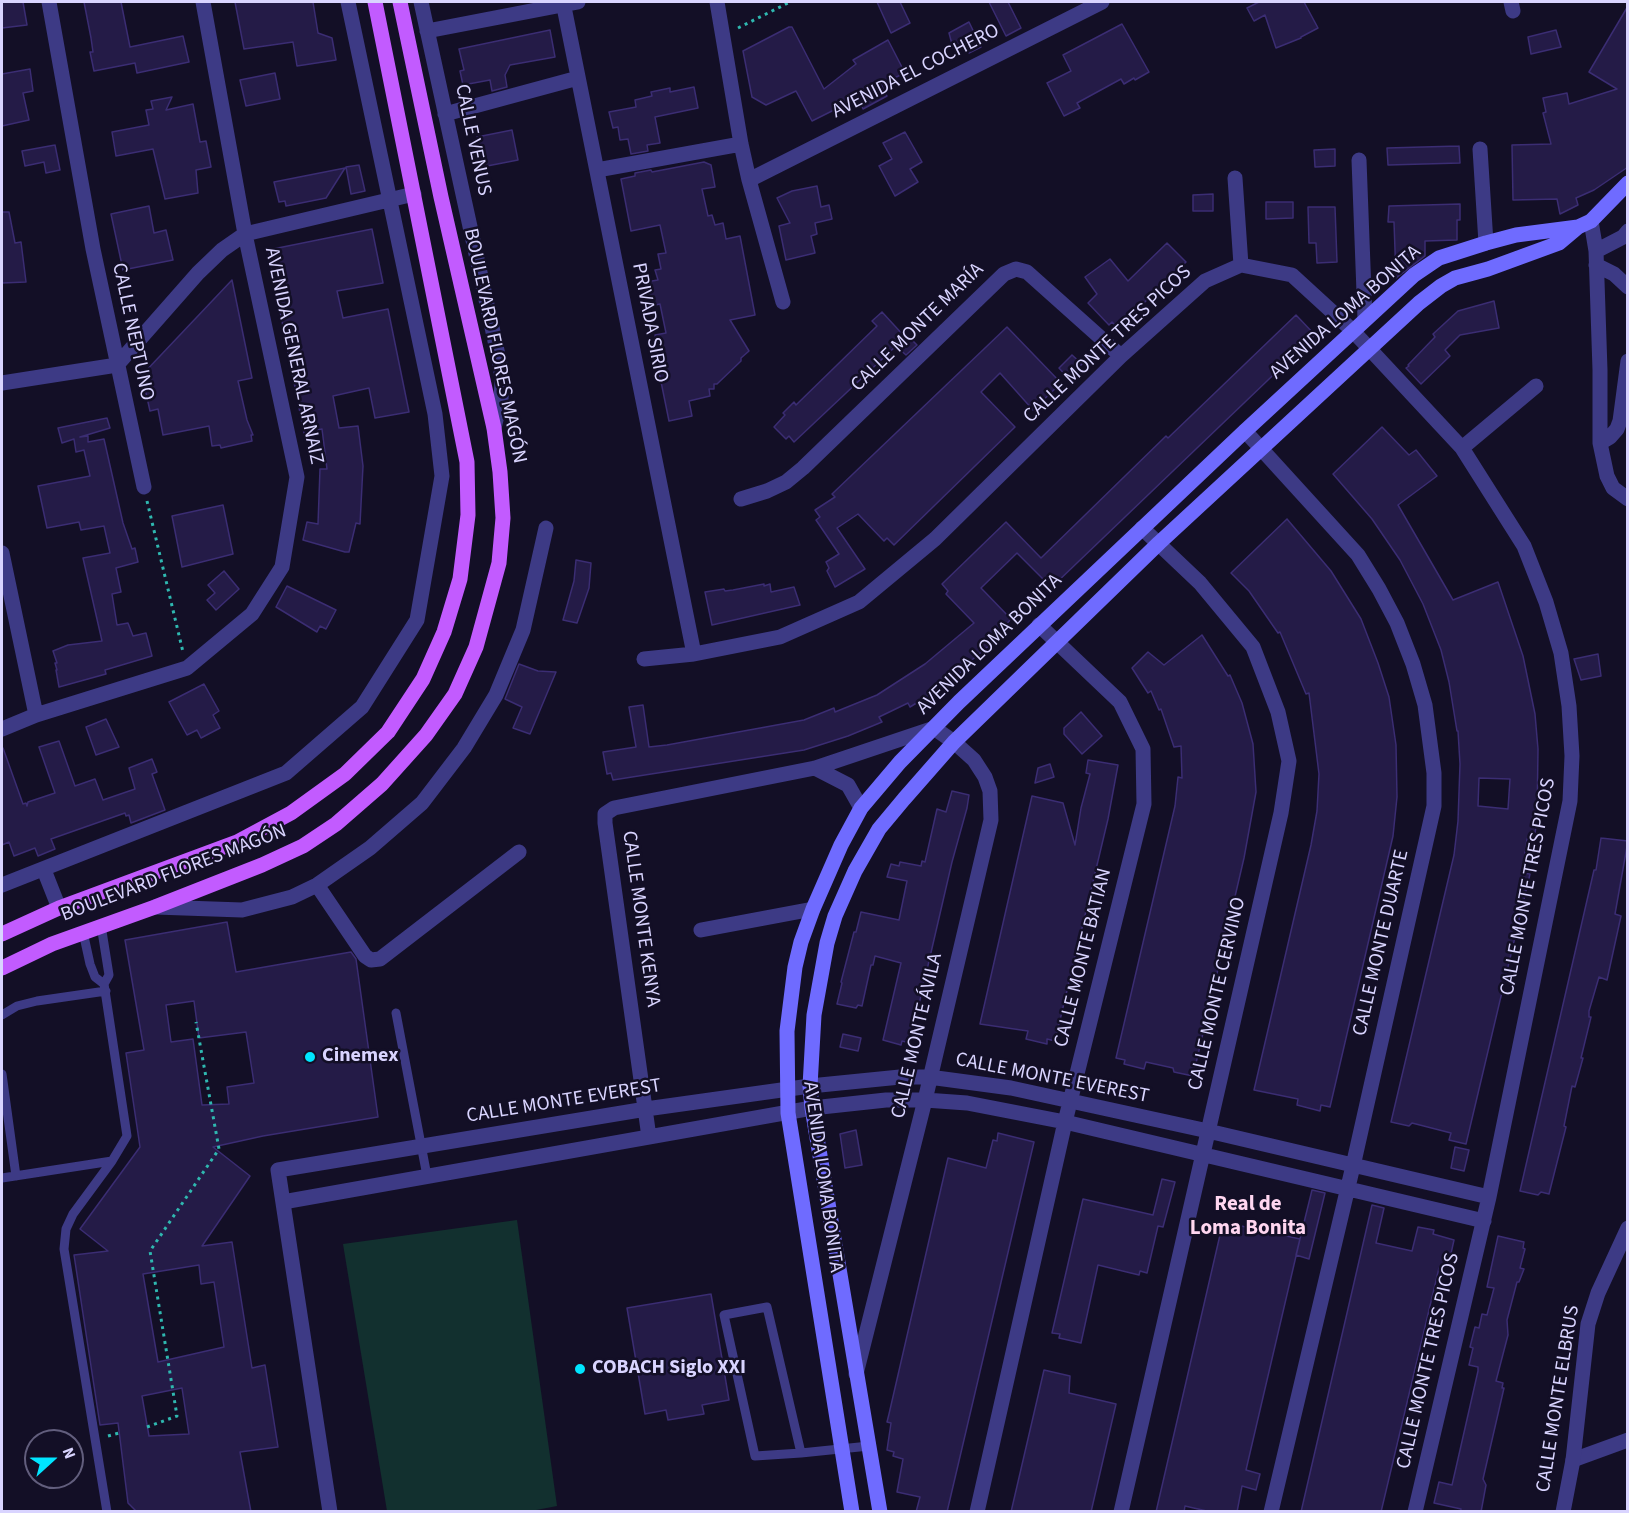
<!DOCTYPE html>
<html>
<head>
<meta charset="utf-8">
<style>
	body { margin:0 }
	#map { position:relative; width:1629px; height:1513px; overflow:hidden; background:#130f26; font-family:"Source Sans 3",sans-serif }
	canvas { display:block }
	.frame { position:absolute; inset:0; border:3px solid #d9d4ff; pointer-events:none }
	.north { position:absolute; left:24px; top:1429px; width:60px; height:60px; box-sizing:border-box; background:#130f26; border:2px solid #625e7d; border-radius:50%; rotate:69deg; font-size:16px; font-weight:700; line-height:24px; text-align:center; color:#d9d4ff }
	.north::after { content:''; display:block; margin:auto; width:21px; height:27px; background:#00e5ff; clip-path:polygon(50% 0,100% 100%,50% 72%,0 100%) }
</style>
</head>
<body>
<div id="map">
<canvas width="1629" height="1513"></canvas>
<div class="frame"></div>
<div class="north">N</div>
</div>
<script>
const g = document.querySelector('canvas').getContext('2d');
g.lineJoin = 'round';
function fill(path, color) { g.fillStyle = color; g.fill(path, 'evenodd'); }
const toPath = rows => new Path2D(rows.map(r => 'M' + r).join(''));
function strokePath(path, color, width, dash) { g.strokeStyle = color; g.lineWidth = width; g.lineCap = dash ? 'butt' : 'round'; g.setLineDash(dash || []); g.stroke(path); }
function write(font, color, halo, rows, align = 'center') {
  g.font = font + ' "Source Sans 3",sans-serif'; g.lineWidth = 5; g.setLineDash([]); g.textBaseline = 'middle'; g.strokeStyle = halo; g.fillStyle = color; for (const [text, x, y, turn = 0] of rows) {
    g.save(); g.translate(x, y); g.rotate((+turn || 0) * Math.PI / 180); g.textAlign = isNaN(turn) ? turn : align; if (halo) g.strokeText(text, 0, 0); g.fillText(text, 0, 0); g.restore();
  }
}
const green = toPath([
	[517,1220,557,1506,526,1512,387,1511,343,1244]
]);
const building = toPath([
	[2,2,23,2,27,25,2,28,2,2],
	[84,2,121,2,130,47,183,36,189,62,137,73,135,63,94,71,90,52,93,52,91,38,84,2],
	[235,2,313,2,318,33,332,38,336,60,297,66,293,42,244,49,235,2],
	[877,2,900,2,910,23,891,33,877,2],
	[989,2,1008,2,1021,28,1006,36,989,2],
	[1259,2,1304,2,1318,28,1301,37,1301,38,1276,48,1265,15,1254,21,1247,8,1259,2],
	[1628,6,1628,167,1594,190,1576,198,1578,205,1560,214,1557,199,1513,200,1512,145,1551,144,1543,113,1546,112,1543,98,1567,93,1569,104,1617,89,1589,72,1628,6],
	[969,22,981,47,969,53,965,45,953,48,949,33,969,22],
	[1122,24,1149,72,1135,80,1134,78,1124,84,1121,79,1077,103,1080,108,1064,116,1047,83,1071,71,1063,55,1122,24],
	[789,27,792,27,824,89,856,64,853,60,888,40,905,73,881,84,887,96,863,109,858,98,812,121,796,91,766,105,752,97,743,51,789,27],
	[550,30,555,57,510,65,505,75,507,87,492,91,490,80,463,85,460,71,464,70,459,49,550,30],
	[1556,30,1561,47,1531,54,1528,37,1556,30],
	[30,69,33,91,23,93,29,120,2,126,2,74,30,69],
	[275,73,280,99,246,106,240,80,275,73],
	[694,87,698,108,655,117,660,143,647,145,648,151,631,154,628,139,620,140,618,127,613,128,609,112,636,107,635,100,652,96,651,92,670,88,670,92,694,87],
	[172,97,166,110,193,104,200,142,206,141,211,167,196,170,198,193,165,199,153,149,116,156,112,132,149,125,146,110,153,109,151,101,172,97],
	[512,130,518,160,482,167,477,137,512,130],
	[905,132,922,162,910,169,918,182,895,196,879,166,892,159,883,143,905,132],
	[55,145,60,170,46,173,44,162,25,166,22,151,55,145],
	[1459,146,1460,163,1388,165,1387,148,1459,146],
	[1335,149,1335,166,1315,167,1314,150,1335,149],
	[704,162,711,165,715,187,702,189,708,216,712,215,715,225,723,223,726,239,740,236,755,315,730,320,749,351,741,358,741,361,717,384,714,384,714,389,709,389,710,396,689,401,692,416,669,421,657,362,659,361,655,335,666,333,660,304,651,306,646,282,658,280,655,270,661,269,658,254,666,253,660,225,631,231,621,179,635,176,635,173,651,170,652,172,704,162],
	[359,165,365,191,351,194,346,167,359,165],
	[345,168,326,198,286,206,285,201,279,202,274,182,345,168],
	[817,186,821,207,829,205,832,219,815,223,817,234,811,236,815,253,786,260,779,226,790,223,777,198,792,191,817,186],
	[1213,194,1213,211,1193,211,1193,195,1213,194],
	[1266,202,1293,202,1293,218,1266,219,1266,202],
	[1460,204,1460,220,1457,220,1457,240,1425,241,1425,256,1396,278,1394,222,1388,222,1389,206,1460,204],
	[149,206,154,233,166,230,173,260,123,270,111,214,149,206],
	[1308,207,1335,207,1337,262,1317,263,1316,243,1309,243,1308,207],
	[2,212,9,212,15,243,21,242,26,282,2,283,2,212],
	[372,229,383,283,337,291,343,318,388,309,409,412,375,418,369,388,333,396,339,428,358,426,363,466,360,524,356,523,349,552,345,552,303,540,307,522,318,524,320,469,327,469,322,429,304,433,268,250,372,229],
	[1167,243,1186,262,1118,328,1112,322,1109,325,1088,303,1097,294,1085,277,1110,259,1128,281,1167,243],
	[232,280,252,378,238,381,247,420,253,435,251,435,252,441,221,448,220,445,212,446,209,426,163,435,158,409,150,411,142,375,232,280],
	[1494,301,1499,328,1460,335,1445,350,1450,356,1421,384,1406,368,1409,366,1408,365,1435,337,1433,334,1458,311,1494,301],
	[882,312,905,337,907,335,917,345,906,355,896,346,794,442,789,436,786,439,774,427,785,415,783,413,794,402,796,405,877,326,872,321,882,312],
	[1296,315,1315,335,1054,585,1049,579,1046,582,1017,553,981,588,1011,619,1000,631,1003,634,967,664,969,666,936,691,910,707,908,703,879,717,882,722,848,736,804,750,613,780,611,773,607,774,603,752,636,747,629,707,643,705,649,747,667,745,804,720,834,708,835,712,877,695,925,664,974,623,946,594,948,591,942,584,1006,522,1041,558,1166,436,1168,438,1296,315],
	[1007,327,1061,383,1033,410,1000,373,981,392,1015,427,894,545,887,538,884,541,858,514,837,528,865,569,835,587,827,571,829,568,826,562,839,554,816,520,820,517,815,510,835,497,832,494,1007,327],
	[1072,355,1082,364,1068,378,1059,368,1072,355],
	[107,418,110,428,80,437,88,436,88,442,104,439,123,523,132,549,135,548,138,562,116,568,121,592,112,594,117,625,128,623,133,636,146,633,152,656,105,670,106,674,59,687,56,670,57,670,55,663,57,663,53,651,68,645,102,641,83,558,110,553,104,526,81,530,79,522,47,528,38,486,90,476,84,450,76,452,74,439,62,443,58,428,107,418],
	[1382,427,1409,455,1416,450,1437,476,1398,505,1453,600,1498,582,1523,656,1535,714,1538,749,1537,820,1534,840,1527,839,1522,873,1530,874,1466,1144,1449,1140,1451,1133,1412,1123,1409,1126,1391,1122,1454,855,1458,821,1460,764,1458,731,1457,731,1449,682,1441,650,1423,604,1400,560,1372,519,1333,474,1382,427],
	[1479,778,1510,779,1508,809,1478,806,1479,778],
	[223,505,233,554,182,567,172,516,223,505],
	[1287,519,1331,571,1361,619,1378,663,1389,697,1396,745,1397,797,1393,836,1330,1107,1321,1105,1320,1111,1297,1105,1298,1099,1254,1090,1311,845,1317,811,1319,774,1309,693,1306,694,1280,632,1278,633,1249,591,1231,573,1287,519],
	[576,560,591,563,589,588,577,623,563,620,574,581,576,560],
	[224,571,239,589,216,610,207,600,215,593,208,585,224,571],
	[764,584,764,586,770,584,771,592,794,587,800,605,712,625,705,592,724,589,725,591,733,590,764,584],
	[287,586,336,610,326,629,320,626,317,632,276,607,287,586],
	[1202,635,1228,676,1230,675,1242,703,1253,744,1256,792,1244,858,1193,1076,1174,1072,1173,1068,1146,1062,1144,1069,1124,1064,1125,1060,1116,1058,1175,806,1178,777,1182,778,1181,746,1174,747,1161,709,1159,710,1151,691,1148,693,1132,668,1148,652,1164,665,1202,635],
	[1598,654,1601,676,1581,680,1574,659,1598,654],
	[519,664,538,671,556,672,530,734,513,728,522,707,505,699,519,664],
	[204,684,219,711,213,715,220,728,201,738,197,730,187,735,169,702,204,684],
	[1081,712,1102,736,1082,754,1064,734,1064,728,1081,712],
	[106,719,119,747,96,755,86,727,106,719],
	[59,741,75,786,95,779,103,800,135,789,129,768,152,759,157,772,152,774,165,810,131,823,129,815,126,816,125,813,51,839,55,849,38,856,35,848,14,856,9,842,2,845,2,749,3,748,23,804,26,803,27,806,28,802,55,793,39,747,59,741],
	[1088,760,1118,765,1108,819,1055,1041,1047,1039,1047,1044,1026,1039,1028,1031,980,1024,1032,796,1063,803,1075,845,1081,808,1090,774,1086,773,1088,760],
	[1050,764,1054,777,1035,783,1038,768,1050,764],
	[952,791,969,795,967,808,952,862,910,1043,902,1041,901,1045,883,1040,901,963,875,956,873,965,871,965,862,1006,858,1005,856,1008,837,1004,842,983,841,982,854,932,856,932,861,912,899,920,907,881,887,877,891,864,899,866,900,862,921,866,922,861,925,862,937,809,946,812,952,791],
	[1601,838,1628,841,1615,914,1621,916,1607,980,1599,977,1589,1011,1589,1017,1591,1017,1581,1058,1583,1058,1575,1087,1572,1086,1564,1126,1566,1127,1549,1194,1541,1192,1538,1195,1520,1191,1594,870,1596,870,1601,838],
	[227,922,236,972,351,952,356,959,378,1117,263,1136,213,1147,250,1176,202,1246,232,1242,252,1368,265,1365,278,1447,240,1452,251,1512,137,1512,128,1503,118,1423,100,1425,74,1255,108,1251,80,1229,140,1147,126,1053,144,1050,125,940,227,922],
	[194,1001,199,1038,246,1032,254,1083,227,1087,229,1104,202,1105,193,1039,171,1042,166,1005,194,1001],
	[199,1265,201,1284,214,1282,224,1347,158,1362,143,1274,199,1265],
	[182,1388,189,1434,149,1436,142,1396,182,1388],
	[843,1034,861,1038,858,1051,840,1047,843,1034],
	[856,1130,862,1165,845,1168,840,1134,856,1130],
	[998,1133,1034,1142,947,1512,916,1512,920,1497,897,1492,903,1459,893,1456,894,1452,887,1450,891,1423,887,1422,889,1414,948,1158,986,1168,993,1140,997,1141,998,1133],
	[1455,1147,1469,1150,1464,1171,1451,1168,1455,1147],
	[1162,1179,1175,1182,1163,1227,1158,1226,1147,1273,1140,1271,1139,1275,1098,1265,1081,1343,1059,1338,1060,1334,1052,1333,1083,1199,1153,1215,1162,1179],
	[1312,1190,1325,1193,1309,1259,1296,1255,1312,1190],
	[1372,1205,1384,1208,1376,1243,1412,1251,1418,1227,1434,1230,1433,1234,1454,1240,1450,1258,1446,1259,1444,1270,1439,1268,1381,1512,1301,1512,1372,1205],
	[1223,1222,1300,1239,1246,1470,1260,1474,1256,1490,1242,1486,1237,1512,1211,1512,1185,1506,1184,1512,1156,1512,1223,1222],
	[1498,1236,1524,1242,1523,1248,1525,1249,1520,1268,1524,1269,1519,1282,1517,1282,1507,1320,1508,1335,1496,1381,1503,1383,1502,1388,1504,1388,1483,1479,1486,1485,1481,1512,1460,1512,1461,1509,1434,1503,1439,1482,1452,1485,1455,1472,1478,1371,1478,1367,1469,1365,1473,1348,1470,1347,1475,1327,1479,1328,1482,1314,1487,1315,1494,1288,1487,1287,1498,1236],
	[711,1294,729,1400,702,1405,704,1414,668,1420,666,1410,645,1414,627,1308,711,1294],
	[1044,1370,1070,1376,1069,1393,1116,1404,1091,1512,1011,1512,1044,1370]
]);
const path = toPath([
	[738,28,790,2],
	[147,501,183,652],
	[147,1427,177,1416,150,1251,219,1149,196,1022],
	[108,1436,119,1433]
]);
const service = toPath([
	[101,925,109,975,104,984,127,1136,112,1161,73,1214,66,1229,64,1249,107,1512],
	[83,932,90,964,95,977,104,984],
	[396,1013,427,1176],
	[2,1015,17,1006,37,1001,106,991],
	[2,1074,16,1176],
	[2,1178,112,1161],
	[801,1453,767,1307,724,1315,755,1456,801,1453,869,1446]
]);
const minor = toPath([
	[49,2,93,249,144,487],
	[421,2,500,364,502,381,501,399,494,428],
	[563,2,694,654],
	[717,2,741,144,749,180,783,302],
	[1511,2,1513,11],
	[427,31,578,2],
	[445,114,578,78],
	[1480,149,1486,243],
	[1359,160,1365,319],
	[597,170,741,144],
	[1235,178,1241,265],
	[749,180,1102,2],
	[1591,221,1596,251,1600,370,1600,443,1607,476,1613,488,1628,499],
	[1596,251,1623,237,1628,231],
	[1596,265,1614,274,1628,287],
	[2,383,117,365,198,273,222,250,245,234,414,194],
	[1245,431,1358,555,1379,589,1397,623,1413,664,1425,705,1434,773,1434,806,1353,1166,1271,1512],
	[1600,443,1610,437,1617,429,1620,421,1628,361],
	[1462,448,1536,386],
	[741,499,767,491,786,482,803,468,1004,274,1016,269,1027,272,1121,356],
	[2,553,36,715],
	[644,659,694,654,780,637,859,602,935,539,1121,356,1205,281,1241,265,1292,275,1352,330,1462,448,1524,546,1546,602,1561,653,1569,706,1572,756,1570,801,1489,1197,1415,1512],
	[2,729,36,715,187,668,252,614,282,567,297,477,245,234,203,2],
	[815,768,848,785,861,808],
	[44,870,59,908],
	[2,885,286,773,362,707,417,620,442,476,435,414,348,2],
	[317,885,365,956,371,960,380,959,519,852],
	[155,907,242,910,292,897,317,885,370,848,422,803,464,748,496,695,523,630,546,528],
	[701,930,813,909],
	[649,1137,605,823,605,814,614,808,815,768,934,728,954,742,974,760,985,777,990,791,991,820,925,1100,856,1374],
	[283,1202,812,1108,886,1100,925,1100,967,1103,1065,1122,1484,1221],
	[1573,1460,1628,1440],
	[330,1512,278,1170,646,1109,810,1086,900,1077,929,1077,1011,1088,1208,1131,1489,1197],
	[977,1512,1065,1122,1144,804,1143,749,1120,702,1039,625],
	[1121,1512,1281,813,1289,761,1278,712,1253,647,1200,583,1142,528]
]);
const tertiary = toPath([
	[1563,1512,1573,1460,1588,1324,1598,1293,1628,1228]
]);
const secondary = toPath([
	[852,1512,788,1113,787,1031,795,967,801,942,813,909,841,845,861,808,900,762,959,702,1245,431,1414,275,1439,258,1486,243,1516,235,1578,227],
	[880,1512,812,1108,810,1086,814,1015,827,943,835,916,855,871,879,829,904,799,954,742,1159,543,1419,303,1441,286,1455,278,1488,269,1559,243,1578,227,1591,221,1628,183]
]);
const primary = toPath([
	[2,934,59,908,237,842,291,813,345,774,388,732,423,679,444,632,460,579,468,515,467,462,375,2],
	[2,968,52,944,155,907,262,865,303,846,336,824,382,784,426,735,455,694,476,647,499,563,503,518,500,472,494,428,441,197,400,2]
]);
const markers = [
	[310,1057,6,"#00e5ff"],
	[580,1369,6,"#00e5ff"]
];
const streetNames = [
	["AVENIDA EL COCHERO",916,72,-27],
	["CALLE VENUS",472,140,78],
	["AVENIDA LOMA BONITA",1346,313,-41],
	["PRIVADA SIRIO",649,323,79],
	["CALLE MONTE MARÍA",918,328,-44],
	["CALLE NEPTUNO",132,332,78],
	["CALLE MONTE TRES PICOS",1108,345,-43],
	["BOULEVARD FLORES MAGÓN",494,346,78],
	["AVENIDA GENERAL ARNAIZ",293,356,78],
	["AVENIDA LOMA BONITA",990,645,-44],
	["BOULEVARD FLORES MAGÓN",174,874,-21],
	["CALLE MONTE TRES PICOS",1529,887,-79],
	["CALLE MONTE KENYA",640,919,82],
	["CALLE MONTE DUARTE",1382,943,-77],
	["CALLE MONTE BATIAN",1084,958,-76],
	["CALLE MONTE CERVINO",1218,994,-77],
	["CALLE MONTE ÁVILA",918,1036,-77],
	["CALLE MONTE EVEREST",1052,1079,11],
	["CALLE MONTE EVEREST",564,1102,-9],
	["AVENIDA LOMA BONITA",822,1177,82],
	["CALLE MONTE TRES PICOS",1429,1361,-77],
	["CALLE MONTE ELBRUS",1559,1399,-81]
];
const poiNames = [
	["Cinemex",322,1057],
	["COBACH Siglo XXI",592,1369]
];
const neighbourhoodNames = [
	["Real de",1248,1205],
	["Loma Bonita",1248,1229]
];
fill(green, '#12302f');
fill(building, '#241b47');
strokePath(building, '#3b2d73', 1.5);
strokePath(path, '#2fb8b0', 3, [3, 4.5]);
strokePath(service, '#3d3a85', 9);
strokePath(minor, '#3d3a85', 15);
strokePath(tertiary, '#3d3a85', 15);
strokePath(secondary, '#6f6bff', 15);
strokePath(primary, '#c25bff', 15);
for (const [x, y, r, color] of markers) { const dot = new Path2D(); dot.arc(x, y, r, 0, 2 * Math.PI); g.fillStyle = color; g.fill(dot); strokePath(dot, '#130f26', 2); }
write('20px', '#d9d4ff', '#130f26', streetNames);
write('bold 20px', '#d9d4ff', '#130f26', poiNames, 'left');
write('bold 21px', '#ffd6f0', '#130f26', neighbourhoodNames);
</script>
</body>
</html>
